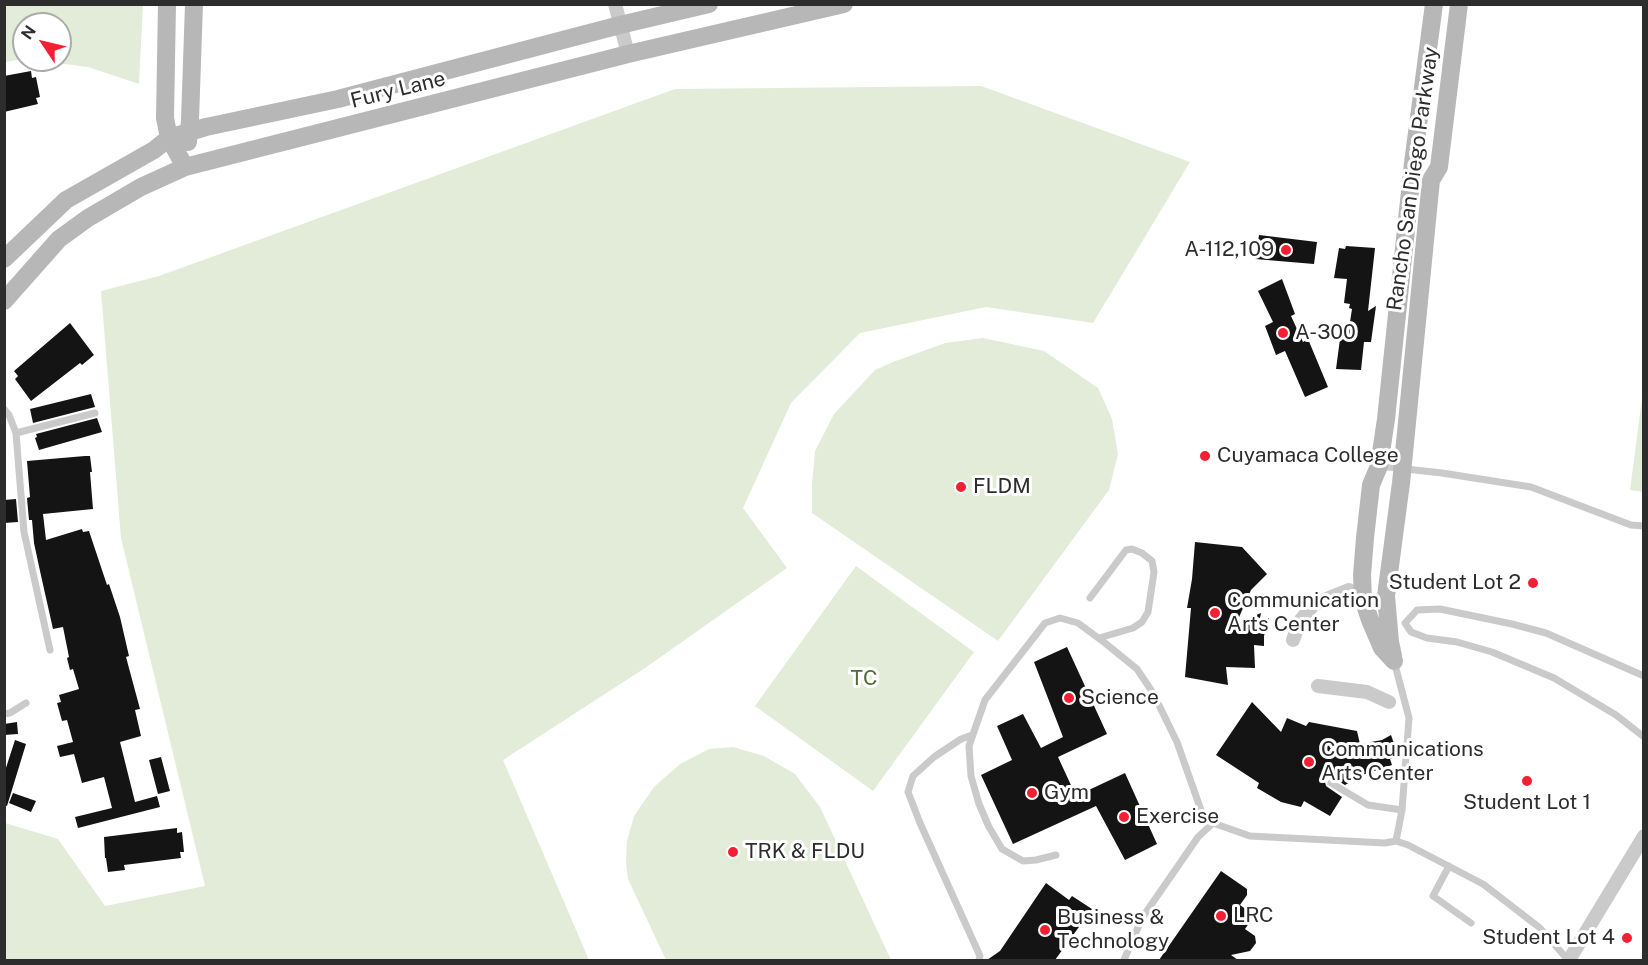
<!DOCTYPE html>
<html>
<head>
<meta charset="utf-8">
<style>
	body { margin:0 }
	#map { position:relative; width:1648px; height:965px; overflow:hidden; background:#fff; font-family:"Public Sans",sans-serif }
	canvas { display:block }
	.frame { position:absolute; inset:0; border:6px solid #2d2d2d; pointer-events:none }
	.north { position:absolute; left:12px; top:12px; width:60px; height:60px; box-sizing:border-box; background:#fff; border:2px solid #ababab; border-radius:50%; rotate:305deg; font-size:16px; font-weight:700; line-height:24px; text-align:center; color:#2d2d2d }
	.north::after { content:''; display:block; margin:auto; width:21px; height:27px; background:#f32034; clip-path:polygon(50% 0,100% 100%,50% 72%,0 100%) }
</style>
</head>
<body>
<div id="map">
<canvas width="1648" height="965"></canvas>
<div class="frame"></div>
<div class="north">N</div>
</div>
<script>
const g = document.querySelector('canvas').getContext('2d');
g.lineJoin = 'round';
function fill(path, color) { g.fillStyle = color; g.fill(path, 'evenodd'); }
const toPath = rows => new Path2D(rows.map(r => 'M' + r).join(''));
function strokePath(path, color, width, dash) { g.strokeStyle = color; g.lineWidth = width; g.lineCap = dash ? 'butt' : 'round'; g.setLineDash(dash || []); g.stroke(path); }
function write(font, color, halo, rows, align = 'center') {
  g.font = font + ' "Public Sans",sans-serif'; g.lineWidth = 6; g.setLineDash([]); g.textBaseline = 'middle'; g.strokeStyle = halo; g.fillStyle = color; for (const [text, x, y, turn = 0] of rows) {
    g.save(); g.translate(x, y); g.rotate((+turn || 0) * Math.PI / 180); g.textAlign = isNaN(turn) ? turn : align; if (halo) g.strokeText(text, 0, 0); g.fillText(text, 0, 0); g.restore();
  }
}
const green = toPath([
	[5,4,143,5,139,84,88,67,34,60,60,60,60,24,24,24,24,59,5,62],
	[981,86,1190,162,1093,323,986,307,860,333,791,403,743,508,787,568,645,668,503,760,589,960,5,960,5,823,58,839,105,906,205,886,121,538,101,291,159,276,675,89],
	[983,338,1044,351,1098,388,1112,419,1118,454,1109,490,998,641,812,513,812,484,815,451,834,414,875,370,893,362,945,343],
	[1643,391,1643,492,1630,490],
	[856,566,974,652,873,791,755,706],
	[733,747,764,756,795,774,820,807,891,960,666,960,628,879,626,862,627,841,634,816,654,787,680,764,709,749]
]);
const building = toPath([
	[31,71,32,78,36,77,40,97,36,98,38,104,4,112,4,76],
	[1259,235,1317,242,1314,264,1255,259],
	[1346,246,1375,248,1368,311,1376,306,1371,342,1364,342,1361,370,1336,369,1340,339,1344,339,1346,335,1348,335,1352,309,1349,308,1350,304,1344,303,1347,279,1334,278,1339,248,1345,249],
	[1282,279,1295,314,1291,316,1303,342,1308,339,1328,387,1305,397,1285,351,1276,355,1265,326,1273,322,1258,291],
	[70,323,94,355,82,365,80,363,31,401,15,379,18,376,14,371],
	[91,394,95,407,33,423,30,409],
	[97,418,102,432,39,450,35,438,37,437,36,434],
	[85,456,90,456,92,472,90,472,93,509,43,514,46,540,82,529,83,532,89,531,107,585,109,584,120,617,129,656,126,657,140,709,135,710,141,736,120,742,135,802,157,796,160,807,78,828,75,817,112,808,104,777,82,783,74,754,60,757,57,746,73,742,67,720,62,721,57,703,61,702,59,695,79,689,73,669,70,670,67,658,69,657,63,627,53,629,40,571,34,543,32,520,29,520,27,498,30,497,27,461],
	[16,499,18,522,4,523,4,500],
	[1195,542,1242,547,1267,574,1251,590,1236,624,1261,613,1260,618,1269,618,1264,636,1264,646,1254,645,1255,668,1226,667,1228,685,1185,677,1191,608,1187,608,1192,579],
	[1067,647,1107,734,1058,757,1076,796,1125,773,1157,844,1125,860,1096,806,1013,844,981,775,1012,760,997,726,1023,714,1041,748,1063,737,1034,662],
	[1252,702,1281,732,1287,718,1306,726,1309,722,1357,731,1360,744,1382,740,1391,735,1399,758,1390,759,1392,765,1362,775,1345,785,1333,778,1328,778,1325,782,1326,786,1342,797,1330,816,1304,801,1301,807,1281,802,1257,788,1259,783,1216,755],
	[17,722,18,734,4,735,4,724],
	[15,740,26,744,7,806,4,805,4,774],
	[161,757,170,791,158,794,149,760],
	[13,793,36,801,31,812,9,803],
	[177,828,177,833,182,832,184,852,180,852,181,858,124,865,125,870,108,872,106,858,105,858,104,837],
	[1221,871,1247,889,1247,895,1240,905,1251,913,1252,919,1245,929,1255,936,1256,943,1250,951,1231,955,1238,960,1159,960],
	[1046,883,1069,900,1072,896,1092,909,1055,960,987,960,1000,951]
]);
const lane = toPath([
	[4,409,9,415,16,433],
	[1379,466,1442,473,1531,487,1631,525,1644,526],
	[1090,598,1126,550,1132,549,1142,553,1152,561,1154,572,1148,612,1142,622,1133,628,1099,638],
	[50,650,24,532,16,433,95,413],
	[1394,661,1409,718,1402,810,1396,841,1408,845,1483,884,1540,928,1568,960],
	[1644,676,1546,633,1512,624,1440,609,1417,610,1405,623,1411,632,1427,638,1457,642,1492,652,1554,678,1616,715,1644,737],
	[4,714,10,713,26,703],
	[972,735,961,739,934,757,913,776,908,792,920,823,980,956,979,960],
	[1331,783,1368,805,1402,810],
	[1056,855,1036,860,1023,861,1002,849,989,827,979,804,971,776,969,746,985,700,1045,623,1060,618,1078,623,1105,643,1137,669,1153,693,1177,742,1202,813,1213,823,1250,836,1385,843,1396,841],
	[1449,866,1433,896,1471,923],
	[1124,960,1142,918,1198,837,1213,823]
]);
const street = toPath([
	[615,4,628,54],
	[1293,640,1300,621,1314,604,1349,590],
	[1318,686,1367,692,1389,702],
	[1569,960,1644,836]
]);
const secondary = toPath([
	[167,4,165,118,169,138,185,167],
	[188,142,190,120,194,4],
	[4,259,66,200,154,150,169,138,206,127,338,99,620,25,709,4],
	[4,301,59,239,88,218,141,187,185,167,628,54,844,4],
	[1393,656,1390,642,1386,596,1401,483,1431,180,1439,167,1459,4],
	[1394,661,1382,648,1370,620,1363,599,1362,575,1365,538,1371,485,1379,466,1386,419,1413,163,1434,4]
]);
const markers = [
	[1286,250,6,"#f32034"],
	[1283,333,6,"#f32034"],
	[1205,456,6,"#f32034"],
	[961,487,6,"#f32034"],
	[1533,583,6,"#f32034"],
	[1215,613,6,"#f32034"],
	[1069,698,6,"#f32034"],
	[1309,762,6,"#f32034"],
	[1527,781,6,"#f32034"],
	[1032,793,6,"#f32034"],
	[1124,817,6,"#f32034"],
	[733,852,6,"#f32034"],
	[1221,916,6,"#f32034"],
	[1045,930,6,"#f32034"],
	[1627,938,6,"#f32034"]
];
const streetNames = [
	["Fury Lane",398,90,-14],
	["Rancho San Diego Parkway",1413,179,-82]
];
const poiNames = [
	["A-112,109",1274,250,"right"],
	["A-300",1295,333],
	["Cuyamaca College",1217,456],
	["FLDM",973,487],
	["Student Lot 2",1521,583,"right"],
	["Communication",1227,601],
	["Arts Center",1227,625],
	["Science",1081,698],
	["Communications",1321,750],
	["Arts Center",1321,774],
	["Gym",1044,793],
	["Student Lot 1",1527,803,"center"],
	["Exercise",1136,817],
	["TRK & FLDU",745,852],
	["LRC",1233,916],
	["Business &",1057,918],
	["Technology",1057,942],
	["Student Lot 4",1615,938,"right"]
];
const parkNames = [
	["TC",864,679]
];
fill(green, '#e3ecd8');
fill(building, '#141414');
strokePath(lane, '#cacaca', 7);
strokePath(street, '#cacaca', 14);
strokePath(secondary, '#b7b7b7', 18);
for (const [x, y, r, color] of markers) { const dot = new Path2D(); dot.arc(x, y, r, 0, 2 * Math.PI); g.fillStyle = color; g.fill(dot); strokePath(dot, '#fff', 2); }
write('21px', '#2d2d2d', '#fff', streetNames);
write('21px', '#2d2d2d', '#fff', poiNames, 'left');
write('21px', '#516b37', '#fff', parkNames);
</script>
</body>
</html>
